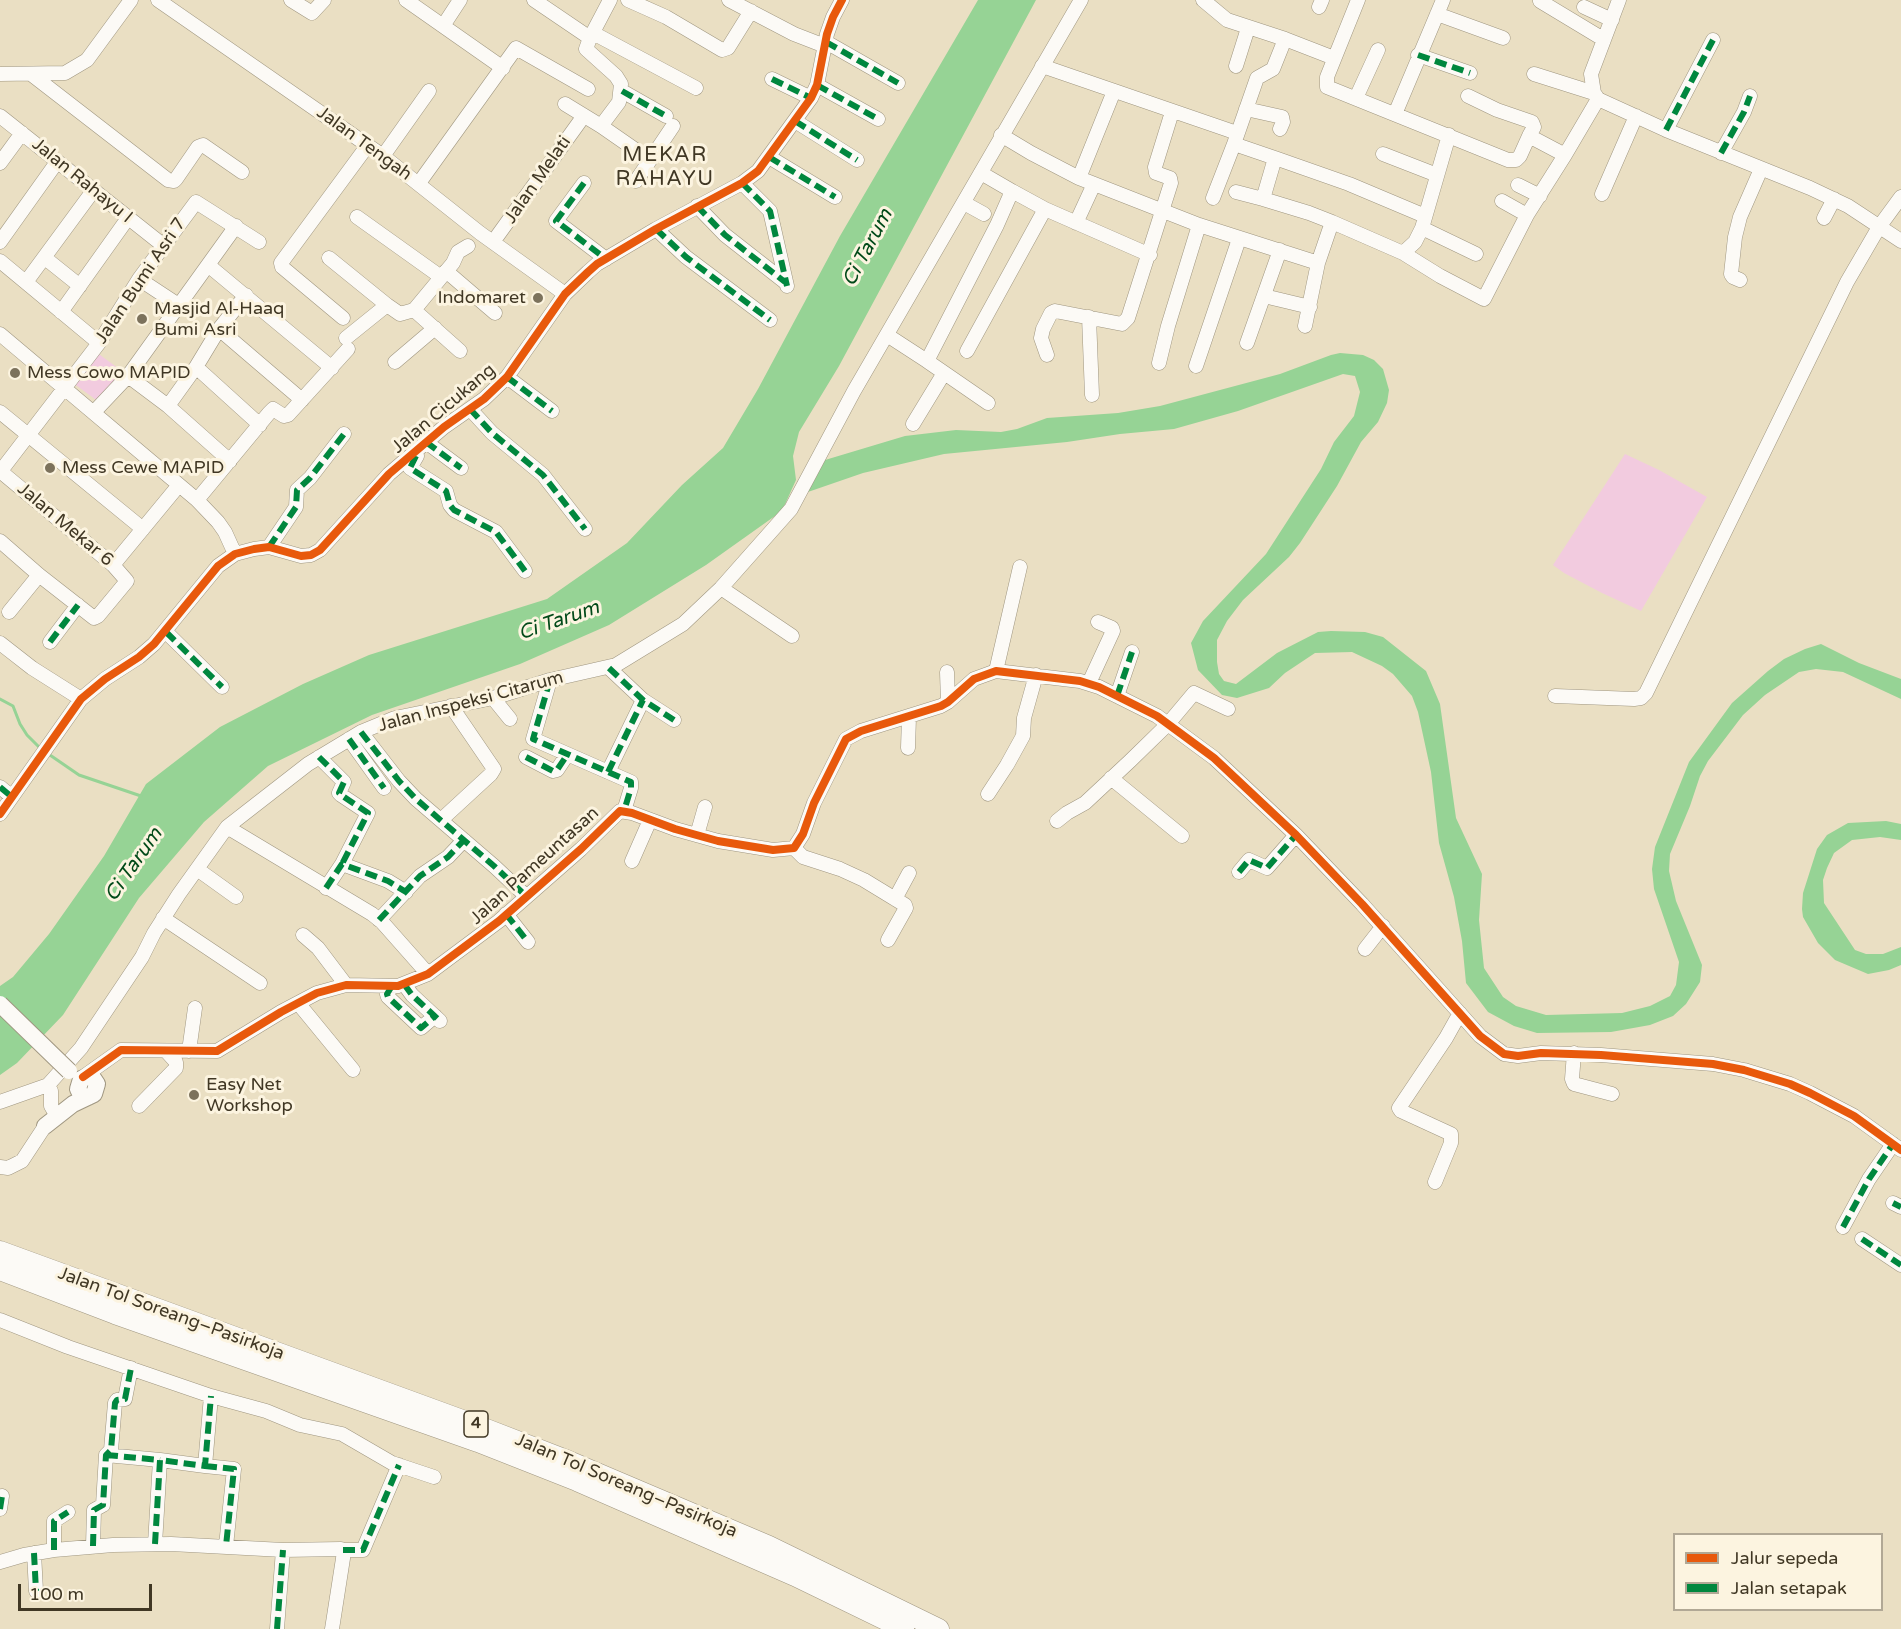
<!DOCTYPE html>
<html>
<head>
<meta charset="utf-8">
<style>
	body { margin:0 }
	#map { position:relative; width:1901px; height:1629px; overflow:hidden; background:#eadfc3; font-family:"Varela Round",sans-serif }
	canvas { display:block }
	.legend { position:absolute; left:1673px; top:1533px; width:210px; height:78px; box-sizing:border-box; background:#fcf4e0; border:2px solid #b1a895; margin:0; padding:8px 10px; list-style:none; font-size:18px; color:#403724 }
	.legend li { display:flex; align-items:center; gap:12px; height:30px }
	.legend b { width:30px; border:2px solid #b1a895 }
	.scale { position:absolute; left:18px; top:1584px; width:134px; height:27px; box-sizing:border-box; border:3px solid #403724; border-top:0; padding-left:8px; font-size:18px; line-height:21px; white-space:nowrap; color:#403724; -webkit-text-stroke:4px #fcf4e0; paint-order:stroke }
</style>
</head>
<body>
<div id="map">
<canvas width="1901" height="1629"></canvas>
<ul class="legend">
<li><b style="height:8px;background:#e8590c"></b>Jalur sepeda</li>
<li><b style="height:8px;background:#00873e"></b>Jalan setapak</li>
</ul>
<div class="scale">100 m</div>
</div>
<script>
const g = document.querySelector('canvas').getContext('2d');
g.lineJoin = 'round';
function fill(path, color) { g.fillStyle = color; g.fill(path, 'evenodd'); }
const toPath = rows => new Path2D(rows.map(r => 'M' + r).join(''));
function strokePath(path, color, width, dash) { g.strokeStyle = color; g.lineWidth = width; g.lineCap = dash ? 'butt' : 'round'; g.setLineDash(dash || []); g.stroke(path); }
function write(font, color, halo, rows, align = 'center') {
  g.font = font + ' "Varela Round",sans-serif'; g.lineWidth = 6; g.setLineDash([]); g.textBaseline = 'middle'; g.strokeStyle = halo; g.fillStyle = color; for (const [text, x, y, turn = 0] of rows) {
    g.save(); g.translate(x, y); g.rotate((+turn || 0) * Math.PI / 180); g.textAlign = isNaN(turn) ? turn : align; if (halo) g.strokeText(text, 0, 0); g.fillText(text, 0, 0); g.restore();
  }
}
const green = toPath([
	[96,352,122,371,99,402,73,383],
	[1625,454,1659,470,1707,497,1641,611,1602,593,1564,573,1553,565]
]);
const water = toPath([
	[978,0,1036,0,839,366,799,432,793,456,796,480,782,511,706,565,609,625,520,664,372,715,268,766,204,822,139,898,63,1015,17,1063,0,1075,0,986,13,977,49,934,104,856,146,784,220,727,303,684,369,655,547,599,627,543,682,485,723,448,758,389,840,236],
	[1340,353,1363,355,1374,360,1383,369,1389,390,1387,403,1378,422,1361,442,1337,486,1300,543,1289,557,1243,600,1227,621,1217,640,1217,662,1219,674,1224,681,1236,684,1277,653,1318,632,1331,631,1365,632,1383,637,1426,671,1440,704,1456,818,1482,874,1479,920,1484,968,1503,997,1516,1006,1546,1015,1622,1013,1650,1006,1670,996,1676,985,1679,962,1654,889,1652,869,1655,847,1689,762,1732,703,1768,671,1784,659,1805,649,1821,644,1859,663,1901,679,1901,699,1843,672,1816,669,1799,672,1765,695,1743,715,1708,761,1700,776,1690,806,1670,854,1669,871,1676,901,1702,965,1700,982,1686,1004,1673,1016,1650,1025,1611,1032,1537,1033,1514,1026,1488,1012,1466,983,1462,941,1454,897,1439,843,1431,772,1418,712,1412,696,1393,674,1382,666,1352,652,1315,653,1285,673,1269,688,1237,698,1222,695,1198,670,1191,643,1203,621,1266,554,1321,469,1334,442,1354,416,1360,392,1355,376,1343,374,1238,411,1174,429,1120,434,1067,442,944,454,863,473,805,493,825,460,905,436,956,430,1001,432,1017,429,1047,418,1118,413,1160,406,1280,374,1331,355],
	[1886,821,1901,824,1901,840,1880,837,1852,840,1834,853,1827,868,1823,880,1824,903,1855,950,1866,954,1883,954,1901,947,1901,965,1889,970,1868,974,1835,960,1818,943,1803,917,1802,909,1803,893,1817,849,1827,835,1848,823]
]);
const stream = toPath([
	[0,699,13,706,20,724,27,735,41,749],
	[47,753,79,775,141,796]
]);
const minor = toPath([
	[158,0,383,156,480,233,565,294],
	[291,0,312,13,324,0],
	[406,0,503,68],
	[534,0,590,38],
	[628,0,666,17,722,50,728,48,751,11],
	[729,0,794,34,825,46],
	[1203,0,1227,20,1285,39,1273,69,1257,78,1234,144,1275,158,1263,199,1309,213,1332,222,1318,263],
	[1358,0,1327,77,1327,87,1508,160,1516,160,1520,156,1529,136,1565,155],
	[1619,0,1591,74,1594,93,1598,99,1666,130,1810,188,1848,206,1901,241],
	[1540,1,1603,39],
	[1319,7,1322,0],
	[1584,7,1612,20],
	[1437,14,1503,38],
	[443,26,460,0],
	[593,33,696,88],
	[1285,39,1334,58],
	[826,42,898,83],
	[1418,55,1470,73],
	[1042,66,1237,133],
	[1236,66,1248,28],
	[0,74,65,73,87,60,131,0],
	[31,74,168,180,174,181,176,179,198,147,203,145,242,172],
	[1534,74,1594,93],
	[772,79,811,98],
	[817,85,878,119],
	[622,91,666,116],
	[1468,96,1497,110,1532,122,1534,127,1529,136],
	[1356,98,1378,50],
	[565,104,601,126,650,160],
	[1246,109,1282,117,1283,122,1280,129],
	[1395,114,1443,0],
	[0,116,164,246],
	[795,121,857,160],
	[601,126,619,102,621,84,616,76,586,49,590,38,610,0],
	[1666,130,1713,40],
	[1001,135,1031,153,1079,178,1199,225,1318,263,1305,326],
	[1721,153,1744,112,1750,96],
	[1383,154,1437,175],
	[383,156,429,91],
	[769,157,835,197],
	[1275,158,1349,184,1425,216],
	[0,163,22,133],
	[981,173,1012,191,997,225,927,361,988,403],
	[1079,178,1114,91],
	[636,181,673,126],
	[419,183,516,48,588,89],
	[584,183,556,221,606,259],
	[742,183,770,211,787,286],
	[1518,185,1540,196],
	[1012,191,1045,209,1150,255],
	[1236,192,1263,199],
	[1602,194,1636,116],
	[1213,198,1234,144],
	[1502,201,1527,215],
	[964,203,984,214],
	[697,206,725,235,785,282],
	[357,217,441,277],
	[1824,218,1834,199],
	[1332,222,1403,253,1440,276,1484,299,1527,215,1565,155,1598,99],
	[1076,223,1094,184],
	[1422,228,1476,254],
	[656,229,686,257,770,320],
	[0,242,57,162],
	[493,242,583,117],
	[1403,253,1415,242,1422,228,1449,135],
	[45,258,80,286],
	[329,258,387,305],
	[0,261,99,343],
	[208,265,332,368],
	[446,271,495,313],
	[139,279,180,306],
	[1740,280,1733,277,1731,274,1735,237,1740,217,1761,169],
	[26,282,93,191],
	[1264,296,1310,307],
	[414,310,460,351],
	[61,312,128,218],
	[1089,317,1092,395],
	[343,318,282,267,281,263,368,145],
	[219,329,302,400],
	[0,334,197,500,218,522,225,532,235,554],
	[887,335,927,361],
	[346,338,387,305,400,314,414,310,453,263,458,252,468,246],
	[1247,343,1280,250],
	[967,351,1045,209],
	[1047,355,1041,338,1043,329,1051,313,1055,311,1122,324,1128,318,1171,183,1170,178,1156,173,1155,167,1172,112],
	[395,362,435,328],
	[1159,363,1168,326,1199,225],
	[1196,366,1239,239],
	[196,367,260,425],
	[128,376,168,406,230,461],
	[507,377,552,411],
	[168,406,196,367,219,329,246,295],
	[470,409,492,433,543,475,585,529],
	[0,412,143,529],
	[94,412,128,376,236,226],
	[913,424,944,373],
	[426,442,461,468],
	[416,452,417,456,410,468,446,491,450,505,454,510,496,532,525,571],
	[0,472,99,343,139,279,196,202,259,242],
	[197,500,269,413,273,409,284,416,288,415,348,349],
	[0,541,39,575,94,618,98,616,127,581,113,565,0,471],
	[269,547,296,507,297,490,310,478,344,434],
	[113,565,179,485],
	[721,588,792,636],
	[9,612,39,575],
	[166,632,222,687],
	[50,642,78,605],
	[0,643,32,668,81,699],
	[609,668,643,700,674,720],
	[996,671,1020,567],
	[947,672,948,702],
	[550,680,533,739,631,782,631,788,624,811],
	[1089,683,1113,631,1112,628,1098,622],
	[1117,696,1132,652],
	[1555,696,1634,699,1641,698,1646,693,1847,282,1879,227,1901,197],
	[493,698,510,719],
	[361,732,399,781,416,799,494,866,526,896],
	[349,739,384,788],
	[908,748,909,717],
	[319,757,344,782,339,793,341,795,368,813,342,864],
	[526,757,553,771,557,770,567,755],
	[608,772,643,700],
	[1111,778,1182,836],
	[0,787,12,797],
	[988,794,1007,765,1023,736,1024,718,1036,675],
	[0,814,81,699,105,679,139,657,154,644,218,566,235,554,254,549,269,547,301,556,311,555,320,550,389,474,444,427,484,399,507,377,565,294,588,272,597,264,656,229,742,183,758,171,811,98,817,85,827,34,833,17,842,0],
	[441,820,491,774,494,769,451,706],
	[1057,821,1067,813,1085,803,1130,761,1168,724,1194,693,1228,709],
	[227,827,372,914,382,922,428,974],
	[697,835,705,807],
	[794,848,803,857,840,869,864,880,905,905,906,908,888,940],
	[632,861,650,820],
	[197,869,236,897],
	[1239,872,1249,860,1267,868,1296,835],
	[326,888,342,864,388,881,406,892],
	[895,899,909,873],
	[506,914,528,942],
	[163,918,260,983],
	[379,920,420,876,448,857,464,840],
	[303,935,318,948,346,985],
	[1365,949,1383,926],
	[404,984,412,995,440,1021],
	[392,986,387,994,388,997,421,1028,435,1016],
	[298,1003,353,1070],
	[189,1051,195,1008],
	[1574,1053,1572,1079,1574,1084,1612,1094],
	[83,1077,121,1050,217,1051,281,1012,317,993,346,985,398,986,428,974,499,921,581,849,620,811,632,813,675,829,718,841,773,850,794,848,803,834,814,803,846,739,861,731,941,706,948,702,974,679,996,671,1080,681,1099,687,1157,716,1214,758,1296,835,1362,904,1480,1036,1504,1054,1518,1056,1541,1053,1601,1055,1713,1064,1744,1070,1790,1084,1810,1093,1854,1116,1901,1150],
	[48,1085,51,1091,51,1106,57,1116],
	[0,1102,48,1085,81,1048,142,957,154,933,179,894,227,827,308,764,361,732,395,718,493,698,550,680,616,665,683,624,721,588,791,509,854,391,1081,0],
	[139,1106,176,1068,176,1062,167,1052],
	[0,1167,8,1168,22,1161,45,1126],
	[1435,1182,1451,1143,1451,1134,1401,1111,1399,1108,1446,1038,1460,1013],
	[1893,1203,1901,1207],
	[1843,1227,1869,1179,1893,1144],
	[1862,1239,1901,1265],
	[0,1320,68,1347,211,1396,266,1411,300,1425,342,1434,392,1463,434,1477],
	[106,1455,160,1460],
	[205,1466,234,1469,226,1546],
	[0,1509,2,1496],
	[155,1544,160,1460,205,1466,211,1396],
	[93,1546,94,1510,103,1505,106,1455,111,1450,115,1403,117,1400,125,1399,131,1368],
	[54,1550,54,1521,68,1512],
	[343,1550,363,1550,399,1465],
	[34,1553,36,1591],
	[0,1562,24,1555,54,1550,113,1545,171,1544,283,1550,341,1549,344,1552,332,1629],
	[277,1629,283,1550]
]);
const major = toPath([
	[45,1126,73,1104,94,1094,97,1084,93,1078,87,1077,81,1079,78,1089,81,1095,88,1097]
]);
const highway = toPath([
	[0,1251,476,1425,564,1459,769,1546,939,1629],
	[0,1270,115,1314,478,1442,577,1481,795,1576,904,1629]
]);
const majorBridge = toPath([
	[0,1004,69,1071]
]);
const quiet = toPath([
	[826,42,898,83],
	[1418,55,1470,73],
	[772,79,811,98],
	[817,85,878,119],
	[622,91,666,116],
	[795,121,857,160],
	[1666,130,1713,40],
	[1721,153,1744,112,1750,96],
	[769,157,835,197],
	[584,183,556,221,606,259],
	[742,183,770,211,787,286],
	[697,206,725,235,785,282],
	[656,229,686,257,770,320],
	[507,377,552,411],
	[470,409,492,433,543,475,585,529],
	[426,442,461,468],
	[416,456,410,468,446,491,450,505,454,510,496,532,525,571],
	[269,547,296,507,297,490,310,478,344,434],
	[166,632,222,687],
	[50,642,78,605],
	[609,668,643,700,674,720],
	[550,680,533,739,631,782,631,788,624,811],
	[1117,696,1132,652],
	[361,732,399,781,416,799,494,866,526,896],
	[349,739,384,788],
	[319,757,344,782,339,793,341,795,368,813,342,864],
	[526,757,553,771,557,770,567,755],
	[608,772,643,700],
	[0,787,12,797],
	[1239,872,1249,860,1267,868,1296,835],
	[326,888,342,864,388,881,406,892],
	[506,914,528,942],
	[379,920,420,876,448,857,464,840],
	[404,984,412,995,440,1021],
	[392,986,387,994,388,997,421,1028,435,1016],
	[1893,1203,1901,1207],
	[1843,1227,1869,1179,1893,1144],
	[1862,1239,1901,1265],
	[106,1455,160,1460],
	[205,1466,234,1469,226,1546],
	[0,1509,2,1496],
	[155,1544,160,1460,205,1466,211,1396],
	[93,1546,94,1510,103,1505,106,1455,111,1450,115,1403,117,1400,125,1399,131,1368],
	[54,1550,54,1521,68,1512],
	[343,1550,363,1550,399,1465],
	[34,1553,36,1591],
	[277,1629,283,1550]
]);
const cycleway = toPath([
	[0,814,81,699,105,679,139,657,154,644,218,566,235,554,254,549,269,547,301,556,311,555,320,550,389,474,444,427,484,399,507,377,565,294,588,272,597,264,656,229,742,183,758,171,811,98,817,85,827,34,833,17,842,0],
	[83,1077,121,1050,217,1051,281,1012,317,993,346,985,398,986,428,974,499,921,581,849,620,811,632,813,675,829,718,841,773,850,794,848,803,834,814,803,846,739,861,731,941,706,948,702,974,679,996,671,1080,681,1099,687,1157,716,1214,758,1296,835,1362,904,1480,1036,1504,1054,1518,1056,1541,1053,1601,1055,1713,1064,1744,1070,1790,1084,1810,1093,1854,1116,1901,1150]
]);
const markers = [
	[538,298,6,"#7c725c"],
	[142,319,6,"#7c725c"],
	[15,373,6,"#7c725c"],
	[50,468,6,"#7c725c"],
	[194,1095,6,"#7c725c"]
];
const shields = [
	[476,1424,24]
];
const shieldNames = [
	["4",476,1424]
];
const streetNames = [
	["Jalan Tengah",364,144,36],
	["Jalan Melati",538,180,-55],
	["Jalan Rahayu I",82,181,39],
	["Jalan Bumi Asri 7",141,281,-56],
	["Jalan Cicukang",444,409,-40],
	["Jalan Mekar 6",65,525,40],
	["Jalan Inspeksi Citarum",471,702,-15],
	["Jalan Pameuntasan",535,866,-42],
	["Jalan Tol Soreang–Pasirkoja",171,1314,20],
	["Jalan Tol Soreang–Pasirkoja",626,1486,23]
];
const poiNames = [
	["Indomaret",526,298,"right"],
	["Masjid Al-Haaq",154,309],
	["Bumi Asri",154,330],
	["Mess Cowo MAPID",27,373],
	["Mess Cewe MAPID",62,468],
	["Easy Net",206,1085],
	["Workshop",206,1106]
];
const waterNames = [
	["Ci Tarum",868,248,-62],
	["Ci Tarum",559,621,-19],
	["Ci Tarum",134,865,-55]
];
const quarterNames = [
	["MEKAR",665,155],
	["RAHAYU",665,179]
];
fill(green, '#f2cbdf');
fill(water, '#96d395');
strokePath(stream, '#96d395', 3);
strokePath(minor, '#9f9680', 15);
strokePath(major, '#9f9680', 18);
strokePath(highway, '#9f9680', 21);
strokePath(minor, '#fcfaf6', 14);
strokePath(major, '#fcfaf6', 16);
strokePath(highway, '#fcfaf6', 20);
strokePath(majorBridge, '#9f9680', 18, []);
strokePath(majorBridge, '#fcfaf6', 16);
strokePath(quiet, '#00873e', 6, [12, 6]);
strokePath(cycleway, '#e8590c', 8);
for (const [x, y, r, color] of markers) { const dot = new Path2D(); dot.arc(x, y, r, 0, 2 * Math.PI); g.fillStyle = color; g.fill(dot); strokePath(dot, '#fcf4e0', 2); }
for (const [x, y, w] of shields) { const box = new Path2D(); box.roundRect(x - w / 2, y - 13, w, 26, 4.5); g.fillStyle = '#fcf4e0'; g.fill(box); strokePath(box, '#403724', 1.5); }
write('bold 16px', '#403724', null, shieldNames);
write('18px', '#403724', '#fcf4e0', streetNames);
write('18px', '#403724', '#fcf4e0', poiNames, 'left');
write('italic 20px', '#024a19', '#fcf4e0', waterNames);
g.letterSpacing = '1.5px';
write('21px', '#403724', '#fcf4e0', quarterNames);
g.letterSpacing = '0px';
</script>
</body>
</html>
